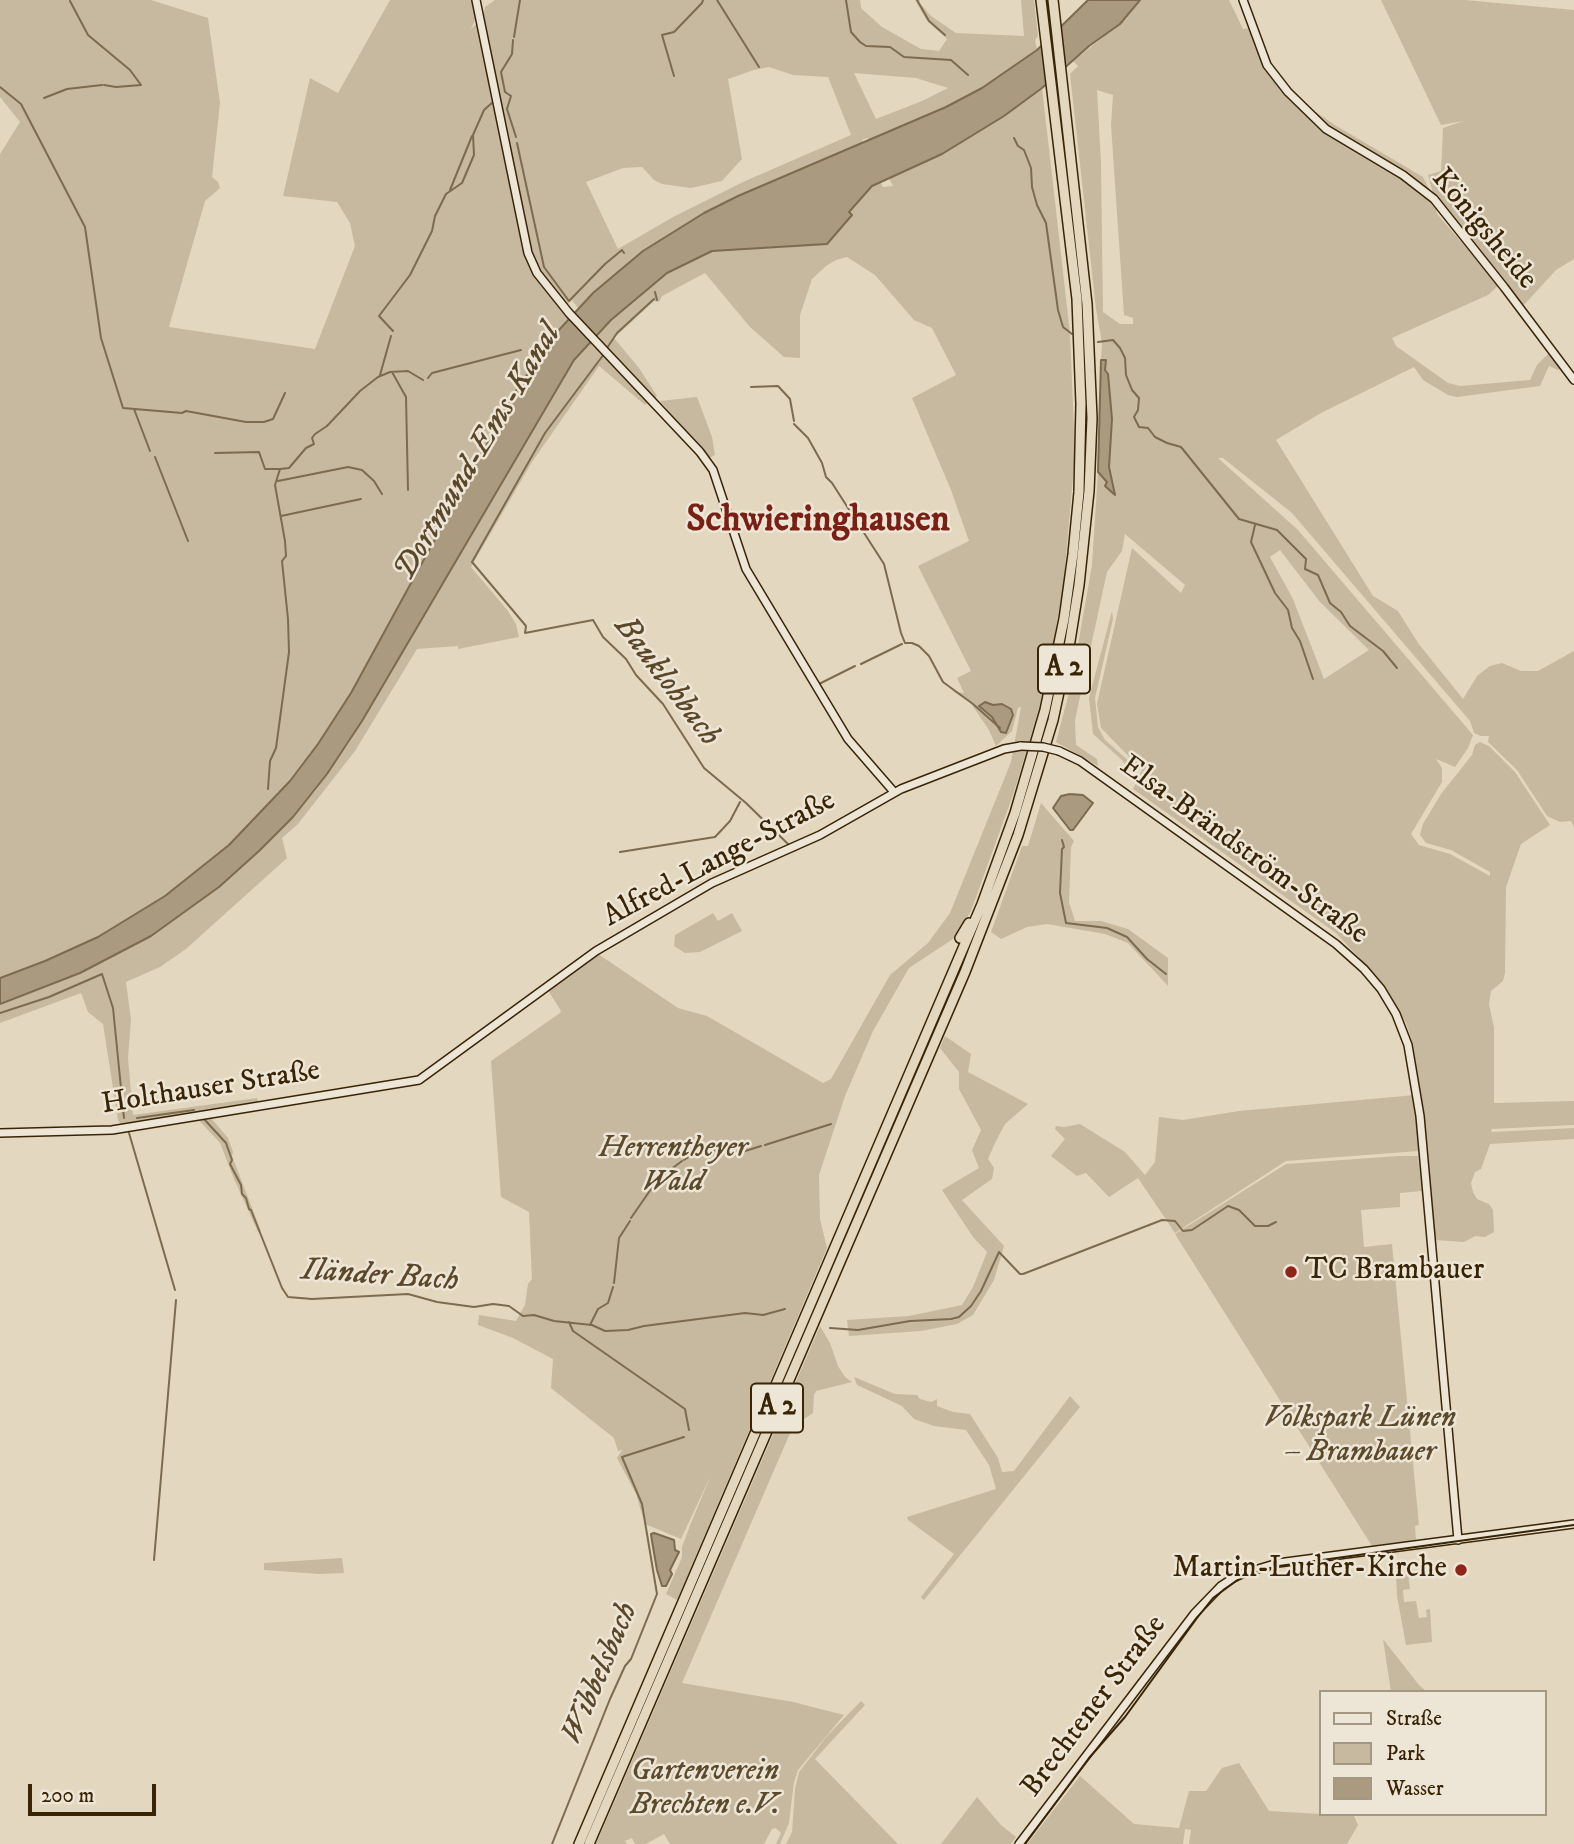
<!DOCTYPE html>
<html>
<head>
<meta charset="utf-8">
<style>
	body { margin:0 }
	#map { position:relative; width:1574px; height:1844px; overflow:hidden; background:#e3d7bf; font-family:"IM FELL DW Pica",serif }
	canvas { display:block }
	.legend { position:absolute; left:1319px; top:1690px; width:228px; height:126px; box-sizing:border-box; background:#ede5d5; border:2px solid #a59882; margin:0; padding:9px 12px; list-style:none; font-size:21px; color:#392506 }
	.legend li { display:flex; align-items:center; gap:14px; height:35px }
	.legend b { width:35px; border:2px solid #a59882 }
	.scale { position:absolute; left:28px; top:1784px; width:128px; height:32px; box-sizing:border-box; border:4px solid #392506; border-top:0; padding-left:9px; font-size:21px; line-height:24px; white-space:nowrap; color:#392506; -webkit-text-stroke:5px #ede5d5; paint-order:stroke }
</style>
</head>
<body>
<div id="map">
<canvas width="1574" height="1844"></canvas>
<ul class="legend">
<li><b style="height:9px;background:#ede5d5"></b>Straße</li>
<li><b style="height:19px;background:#c6b9a0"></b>Park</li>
<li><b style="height:19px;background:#a99a80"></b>Wasser</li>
</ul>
<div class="scale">200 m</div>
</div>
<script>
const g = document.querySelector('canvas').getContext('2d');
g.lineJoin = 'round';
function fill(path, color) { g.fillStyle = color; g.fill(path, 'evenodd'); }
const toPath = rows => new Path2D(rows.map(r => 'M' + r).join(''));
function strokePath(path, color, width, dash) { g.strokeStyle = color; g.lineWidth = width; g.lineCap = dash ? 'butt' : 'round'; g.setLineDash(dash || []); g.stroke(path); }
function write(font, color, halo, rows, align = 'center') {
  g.font = font + ' "IM FELL DW Pica",serif'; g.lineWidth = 5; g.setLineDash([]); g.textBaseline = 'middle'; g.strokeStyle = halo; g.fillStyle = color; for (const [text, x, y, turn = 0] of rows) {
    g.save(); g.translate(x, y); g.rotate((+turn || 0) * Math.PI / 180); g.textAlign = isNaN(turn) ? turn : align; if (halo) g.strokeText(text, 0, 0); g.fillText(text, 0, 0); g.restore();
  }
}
const green = toPath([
	[0,0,151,0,208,18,220,103,212,177,218,182,220,188,205,201,169,327,315,349,355,246,350,223,337,202,283,196,310,78,338,93,390,0,476,0,479,12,471,29,483,17,485,7,495,0,860,0,861,8,882,27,921,49,939,51,947,39,927,21,915,0,920,0,919,2,931,16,956,33,1024,36,1021,0,1034,0,1038,36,1035,40,1037,50,996,80,967,97,870,140,867,138,862,140,863,143,738,196,704,213,643,251,578,308,572,300,563,309,569,319,541,353,517,389,351,693,318,744,290,781,229,845,165,896,119,926,86,943,45,961,0,978,0,154,20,122,0,97],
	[769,67,793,75,828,77,851,135,743,182,673,217,618,249,586,182,623,168,642,167,654,180,662,184,691,188,722,181,742,159,728,79,754,70],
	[854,73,916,78,948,88,922,101,876,119],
	[1140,0,1229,0,1243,29,1250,28,1258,53,1273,79,1286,92,1335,125,1423,177,1434,199,1437,214,1499,285,1488,295,1392,338,1396,346,1448,383,1460,386,1530,380,1537,365,1548,354,1560,369,1558,370,1549,366,1540,386,1457,397,1448,395,1423,380,1414,367,1321,413,1276,440,1373,596,1398,611,1418,643,1463,699,1477,676,1490,666,1502,663,1521,671,1538,671,1574,651,1574,827,1571,821,1560,822,1547,816,1517,770,1488,742,1489,736,1481,736,1474,733,1470,721,1292,513,1223,458,1218,458,1298,530,1473,735,1468,748,1455,767,1436,759,1442,768,1442,782,1411,834,1419,845,1450,854,1490,876,1490,872,1451,850,1426,843,1420,835,1423,824,1441,794,1472,755,1475,745,1480,742,1489,746,1515,772,1550,825,1521,844,1506,887,1505,973,1503,981,1491,991,1489,1004,1494,1028,1494,1103,1574,1101,1574,1125,1492,1129,1491,1132,1574,1128,1574,1139,1490,1144,1481,1169,1475,1172,1471,1183,1473,1192,1477,1199,1489,1204,1493,1210,1494,1232,1485,1237,1475,1236,1464,1242,1435,1240,1423,1116,1413,1044,1406,1023,1384,985,1336,933,1133,789,1142,770,1101,728,1097,704,1132,548,1181,593,1185,585,1125,534,1122,551,1107,572,1075,720,1076,745,1097,759,1098,766,1056,742,1071,685,1092,565,1098,472,1115,493,1109,467,1112,419,1108,374,1105,370,1106,360,1101,360,1102,343,1096,309,1070,74,1078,66,1073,61,1126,19],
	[1097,90,1113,95,1111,125,1124,315,1133,318,1133,324,1120,324,1103,312,1101,163],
	[1280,550,1320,602,1369,650,1324,679,1293,599,1270,557],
	[1381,0,1465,0,1574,10,1574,259,1556,270,1523,306,1433,193,1428,175,1441,171,1443,128,1463,121,1441,125],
	[1042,88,1070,333,1075,454,1064,580,1052,652,1039,708,1014,792,971,911,956,937,909,968,873,1031,845,1096,819,1175,820,1219,827,1248,677,1600,666,1594,682,1557,682,1547,691,1523,711,1475,681,1539,645,1524,636,1494,617,1458,622,1450,618,1451,614,1438,551,1388,553,1359,513,1338,478,1325,479,1315,516,1321,525,1305,528,1284,532,1279,529,1212,501,1197,491,1061,560,1013,561,1011,546,987,596,951,601,956,678,1008,707,1016,823,1083,831,1079,890,975,928,943,950,913,1011,762,1021,707,1018,708,1012,731,996,746,989,730,970,702,952,691,964,693,957,678,971,671,918,566,969,541,951,490,912,398,956,375,932,328,914,320,875,275,847,257,836,260,826,266,812,279,800,315,800,358,784,357,750,327,705,273,662,296,659,302,654,301,614,338,639,368,657,396,645,405,599,366,532,462,471,567,508,611,516,624,519,637,458,649,458,646,417,649,355,751,298,824,282,838,287,858,186,949,160,967,126,982,131,1020,128,1058,133,1115,257,1098,258,1102,205,1111,228,1138,233,1152,232,1156,261,1231,258,1232,234,1179,220,1143,192,1113,124,1128,118,1120,103,1024,88,1012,81,993,0,1023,0,1004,80,973,151,936,219,887,270,840,315,791,349,743,574,360,591,342,599,350,605,345,596,336,632,300,667,273,712,251,827,243,852,214,849,212,872,186,880,182,883,187,893,186,889,178,922,164,972,136],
	[697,397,712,437,715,455,709,458,660,401],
	[1112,611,1113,619,1095,698,1098,727,1105,740,1131,763,1135,768,1132,774,1122,760,1093,734,1089,698],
	[1041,803,1074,841,1071,847,1069,902,1075,921,1101,921,1128,929,1168,958,1168,986,1128,943,1105,934,1047,924,1027,927,1001,939,991,932,1022,846,1028,846],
	[713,913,718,921,732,913,742,931,700,952,685,953,674,946,675,935],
	[945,1036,971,1054,968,1072,1028,1104,1005,1124,995,1143,988,1159,994,1168,992,1179,962,1200,1004,1246,994,1280,973,1315,957,1324,921,1331,849,1336,847,1320,909,1316,962,1305,973,1287,987,1252,973,1237,942,1190,979,1168,972,1150,981,1130,959,1089,959,1072,940,1048],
	[1415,1095,1419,1151,1286,1161,1175,1233,1138,1178,1109,1197,1086,1173,1077,1176,1051,1156,1065,1139,1055,1129,1056,1126,1064,1127,1080,1124,1125,1152,1145,1175,1155,1162,1159,1117,1183,1120,1239,1111],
	[1399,1156,1418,1156,1422,1191,1400,1193,1400,1207,1361,1210,1364,1247,1392,1244,1419,1525,1415,1526,1416,1540,1372,1546,1175,1234,1286,1164],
	[820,1326,830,1343,838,1366,845,1377,852,1382,816,1391,814,1395,813,1413,801,1421,797,1417,682,1683,793,1702,844,1715,798,1770,794,1782,789,1823,780,1844,776,1844,781,1833,776,1828,772,1829,764,1844,670,1844,664,1834,646,1844,635,1844,632,1838,625,1841,627,1844,596,1844],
	[854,1377,895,1394,917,1395,920,1399,931,1402,937,1399,937,1406,953,1412,970,1414,998,1458,1002,1472,1014,1471,1070,1396,1080,1407,924,1600,921,1597,954,1554,908,1520,907,1517,996,1489,989,1465,966,1430,934,1426,914,1419,902,1406,857,1385],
	[342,1558,344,1573,320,1574,264,1570,264,1563],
	[1408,1573,1410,1589,1403,1590,1404,1602,1416,1601,1419,1618,1427,1617,1426,1610,1430,1609,1432,1642,1406,1645,1397,1596,1396,1576,1405,1578,1405,1575,1402,1574],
	[1383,1639,1419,1685,1427,1692,1391,1692],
	[861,1701,865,1705,815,1759,898,1844,786,1844,792,1832,795,1789,799,1772,827,1736],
	[1239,1763,1269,1811,1354,1816,1358,1825,1347,1844,1189,1844,1191,1830,1185,1829,1183,1844,1027,1844,1080,1776,1134,1824,1179,1828,1189,1791,1206,1791,1222,1768],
	[977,1797,1001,1825,1016,1837,1011,1844,941,1844]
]);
const water = toPath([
	[1088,0,1140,0,1120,24,1089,46,1042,88,1004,116,942,154,872,186,849,212,852,215,827,244,712,251,667,273,611,320,574,360,362,721,327,774,293,817,259,851,219,887,151,936,80,973,0,1004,0,978,45,961,98,937,165,896,229,845,290,781,318,744,351,693,517,389,558,331,593,293,643,251,704,213,738,196,946,107,982,88,1037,50,1088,0],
	[1101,360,1106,360,1105,370,1108,374,1112,419,1109,467,1115,495,1105,486,1107,482,1098,472,1101,360],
	[985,702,993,705,1002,704,1011,709,1013,715,1006,733,1001,732,992,717,979,706,985,702],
	[1070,794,1083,795,1093,803,1073,830,1070,830,1053,808,1061,796,1070,794],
	[654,1533,674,1540,675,1550,679,1552,670,1570,672,1574,666,1586,662,1586,657,1570,652,1541,651,1534,654,1533]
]);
const stream = toPath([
	[717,0,759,67],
	[846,0,851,32,860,42,866,46,890,47,904,57,951,60,968,75],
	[917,0,929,21,945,35],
	[70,1,88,35,130,70,141,85,116,87,104,85],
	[514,37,520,0],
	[513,40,512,54,501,72,505,92,511,96,507,109,516,137],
	[674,76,662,35,674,32,702,3,703,0],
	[0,87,21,104,85,227,101,338,123,408,182,413,186,411,246,422,264,422,273,419,285,393],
	[44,98,67,89,102,85],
	[1014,138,1018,146,1024,150,1031,168,1032,187,1037,205,1046,223,1058,310,1063,327,1072,334],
	[517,143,544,267,569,301,605,264,622,250,624,253],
	[450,190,472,136],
	[655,292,657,300],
	[393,331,379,316,410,275,432,231,435,216,446,194,462,183,474,155,473,135,484,110,493,102],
	[1098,342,1113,340,1120,348,1125,358,1126,375,1132,390,1139,398,1138,410,1134,417,1139,427,1148,428,1155,437,1167,443,1181,447,1239,519,1277,530,1306,559,1305,569,1318,575,1330,603,1341,612,1350,626,1383,651,1397,668],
	[607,348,617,333,654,299],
	[604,354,545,433,472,562,526,626,525,633,593,620,603,637,626,659,636,675,663,704,704,768,746,803,788,844],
	[392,372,406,397,408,490],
	[380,375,391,336],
	[428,378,432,373,521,350],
	[751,387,778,386,790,399,794,421],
	[134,409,150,451],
	[794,424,808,438,822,463,826,477,832,483,884,564,901,633,905,643,911,643],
	[215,453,259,452,265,469,280,469],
	[155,457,188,541],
	[278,481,348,467,362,470,374,481,382,494],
	[281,516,361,499],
	[1255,525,1251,542,1275,593,1288,610,1292,628,1300,641,1313,679],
	[912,643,919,646,929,656,943,682,973,704,1000,728],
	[861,664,902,644],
	[819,684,855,666],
	[268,789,270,761,276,748,289,652,288,619,282,561,286,556,285,541,275,485,280,469,289,468,306,448,314,444,312,438,315,434,327,426,360,391,378,377,390,372,408,371,423,380],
	[1062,840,1064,847,1062,849,1060,893,1066,923,1107,928,1127,937,1147,959,1166,974],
	[620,852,715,837,730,821,740,802],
	[0,1013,49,997,102,974,113,1008,124,1118],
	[137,1118,194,1110],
	[204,1119,226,1143,232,1160,230,1164,241,1185,242,1194,246,1198,249,1209,251,1210,282,1288,288,1297,312,1299,408,1294,437,1302,474,1307,493,1304,509,1306,523,1316,534,1315,554,1321,592,1325,605,1331,628,1330,644,1326,745,1313,763,1315,785,1309],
	[129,1133,175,1290],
	[765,1145,831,1124],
	[695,1153,709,1150,742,1152,761,1146],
	[684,1160,690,1156],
	[631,1218,658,1179,682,1161],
	[614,1283,619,1238,630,1221],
	[569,1322,573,1331,685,1409,689,1430],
	[590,1325,598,1309,608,1303,613,1287],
	[830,1328,858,1330,910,1321,951,1319,959,1317,971,1306,981,1291,999,1252,1020,1274,1023,1274,1162,1220,1175,1221,1183,1231,1192,1230,1228,1206,1239,1210,1255,1226,1268,1226,1276,1222],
	[154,1560,176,1300],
	[552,1844,610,1699,625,1666,631,1659,657,1594,642,1504,622,1457,684,1437]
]);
const secondary = toPath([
	[476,0,528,253,537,273,569,313,700,452,713,470,746,569,848,739,894,792],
	[1243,0,1267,65,1288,92,1326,129,1403,175,1434,199,1504,287,1574,380],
	[1059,751,1080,761,1336,944,1364,969,1381,989,1396,1014,1408,1045,1420,1116,1458,1540],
	[0,1133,112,1130,419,1080,596,951,712,883,820,835,901,789,1004,749,1021,746],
	[1019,1844,1194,1614,1221,1586,1238,1575,1278,1563,1574,1524]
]);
const highway = toPath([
	[960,938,969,923],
	[579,1844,982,904,1015,813,1045,710,1064,619,1073,554,1079,492,1081,404,1077,299,1041,0],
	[589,1844,965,972,1018,835,1053,720,1070,641,1079,585,1089,491,1092,418,1087,304,1053,0]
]);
const tram = toPath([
	[1025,1844,1089,1758,1125,1717,1197,1618,1213,1598,1236,1581,1258,1571,1279,1566,1574,1525]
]);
const secondaryBridge = toPath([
	[1021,746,1043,747,1059,751]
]);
const markers = [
	[1291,1272,7,"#8f2418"],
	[1461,1570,7,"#8f2418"]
];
const shields = [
	[1064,669,52],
	[777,1408,52]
];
const shieldNames = [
	["A 2",1064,669],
	["A 2",777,1408]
];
const streetNames = [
	["Königsheide",1483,230,50],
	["Elsa-Brändström-Straße",1243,851,36],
	["Alfred-Lange-Straße",720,860,-28],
	["Holthauser Straße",211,1089,-9],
	["Brechtener Straße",1095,1707,-53]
];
const parkNames = [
	["Herrentheyer",673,1150],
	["Wald",673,1184],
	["Volkspark Lünen",1360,1420],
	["– Brambauer",1360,1454],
	["Gartenverein",705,1773],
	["Brechten e.V.",705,1807]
];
const poiNames = [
	["TC Brambauer",1305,1272],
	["Martin-Luther-Kirche",1447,1570,"right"]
];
const waterNames = [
	["Dortmund-Ems-Kanal",479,453,-59],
	["Bauklohbach",666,682,53],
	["Iländer Bach",380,1277,4],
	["Wibbelsbach",601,1674,-67]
];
const districtNames = [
	["Schwieringhausen",818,522]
];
fill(green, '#c6b9a0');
fill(water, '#a99a80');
strokePath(water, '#7c6b4f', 2);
strokePath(stream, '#7c6b4f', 2);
strokePath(secondary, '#392506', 10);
strokePath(highway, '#392506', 12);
strokePath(secondary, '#ede5d5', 7);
strokePath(highway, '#e3d7bf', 9);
strokePath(tram, '#392506', 2);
strokePath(secondaryBridge, '#392506', 10, []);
strokePath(secondaryBridge, '#ede5d5', 7);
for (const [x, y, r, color] of markers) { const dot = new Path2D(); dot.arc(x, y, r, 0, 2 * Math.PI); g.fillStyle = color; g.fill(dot); strokePath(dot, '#ede5d5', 2.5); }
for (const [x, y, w] of shields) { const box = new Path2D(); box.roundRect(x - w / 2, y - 24.5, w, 49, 5); g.fillStyle = '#ede5d5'; g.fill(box); strokePath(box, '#392506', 2); }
write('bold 28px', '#392506', null, shieldNames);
write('30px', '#392506', '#ede5d5', streetNames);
write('italic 30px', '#5c4a2c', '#ede5d5', parkNames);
write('30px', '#392506', '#ede5d5', poiNames, 'left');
write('italic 32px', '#5b482b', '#ede5d5', waterNames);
write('bold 37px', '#7a1f14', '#ede5d5', districtNames);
</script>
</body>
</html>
